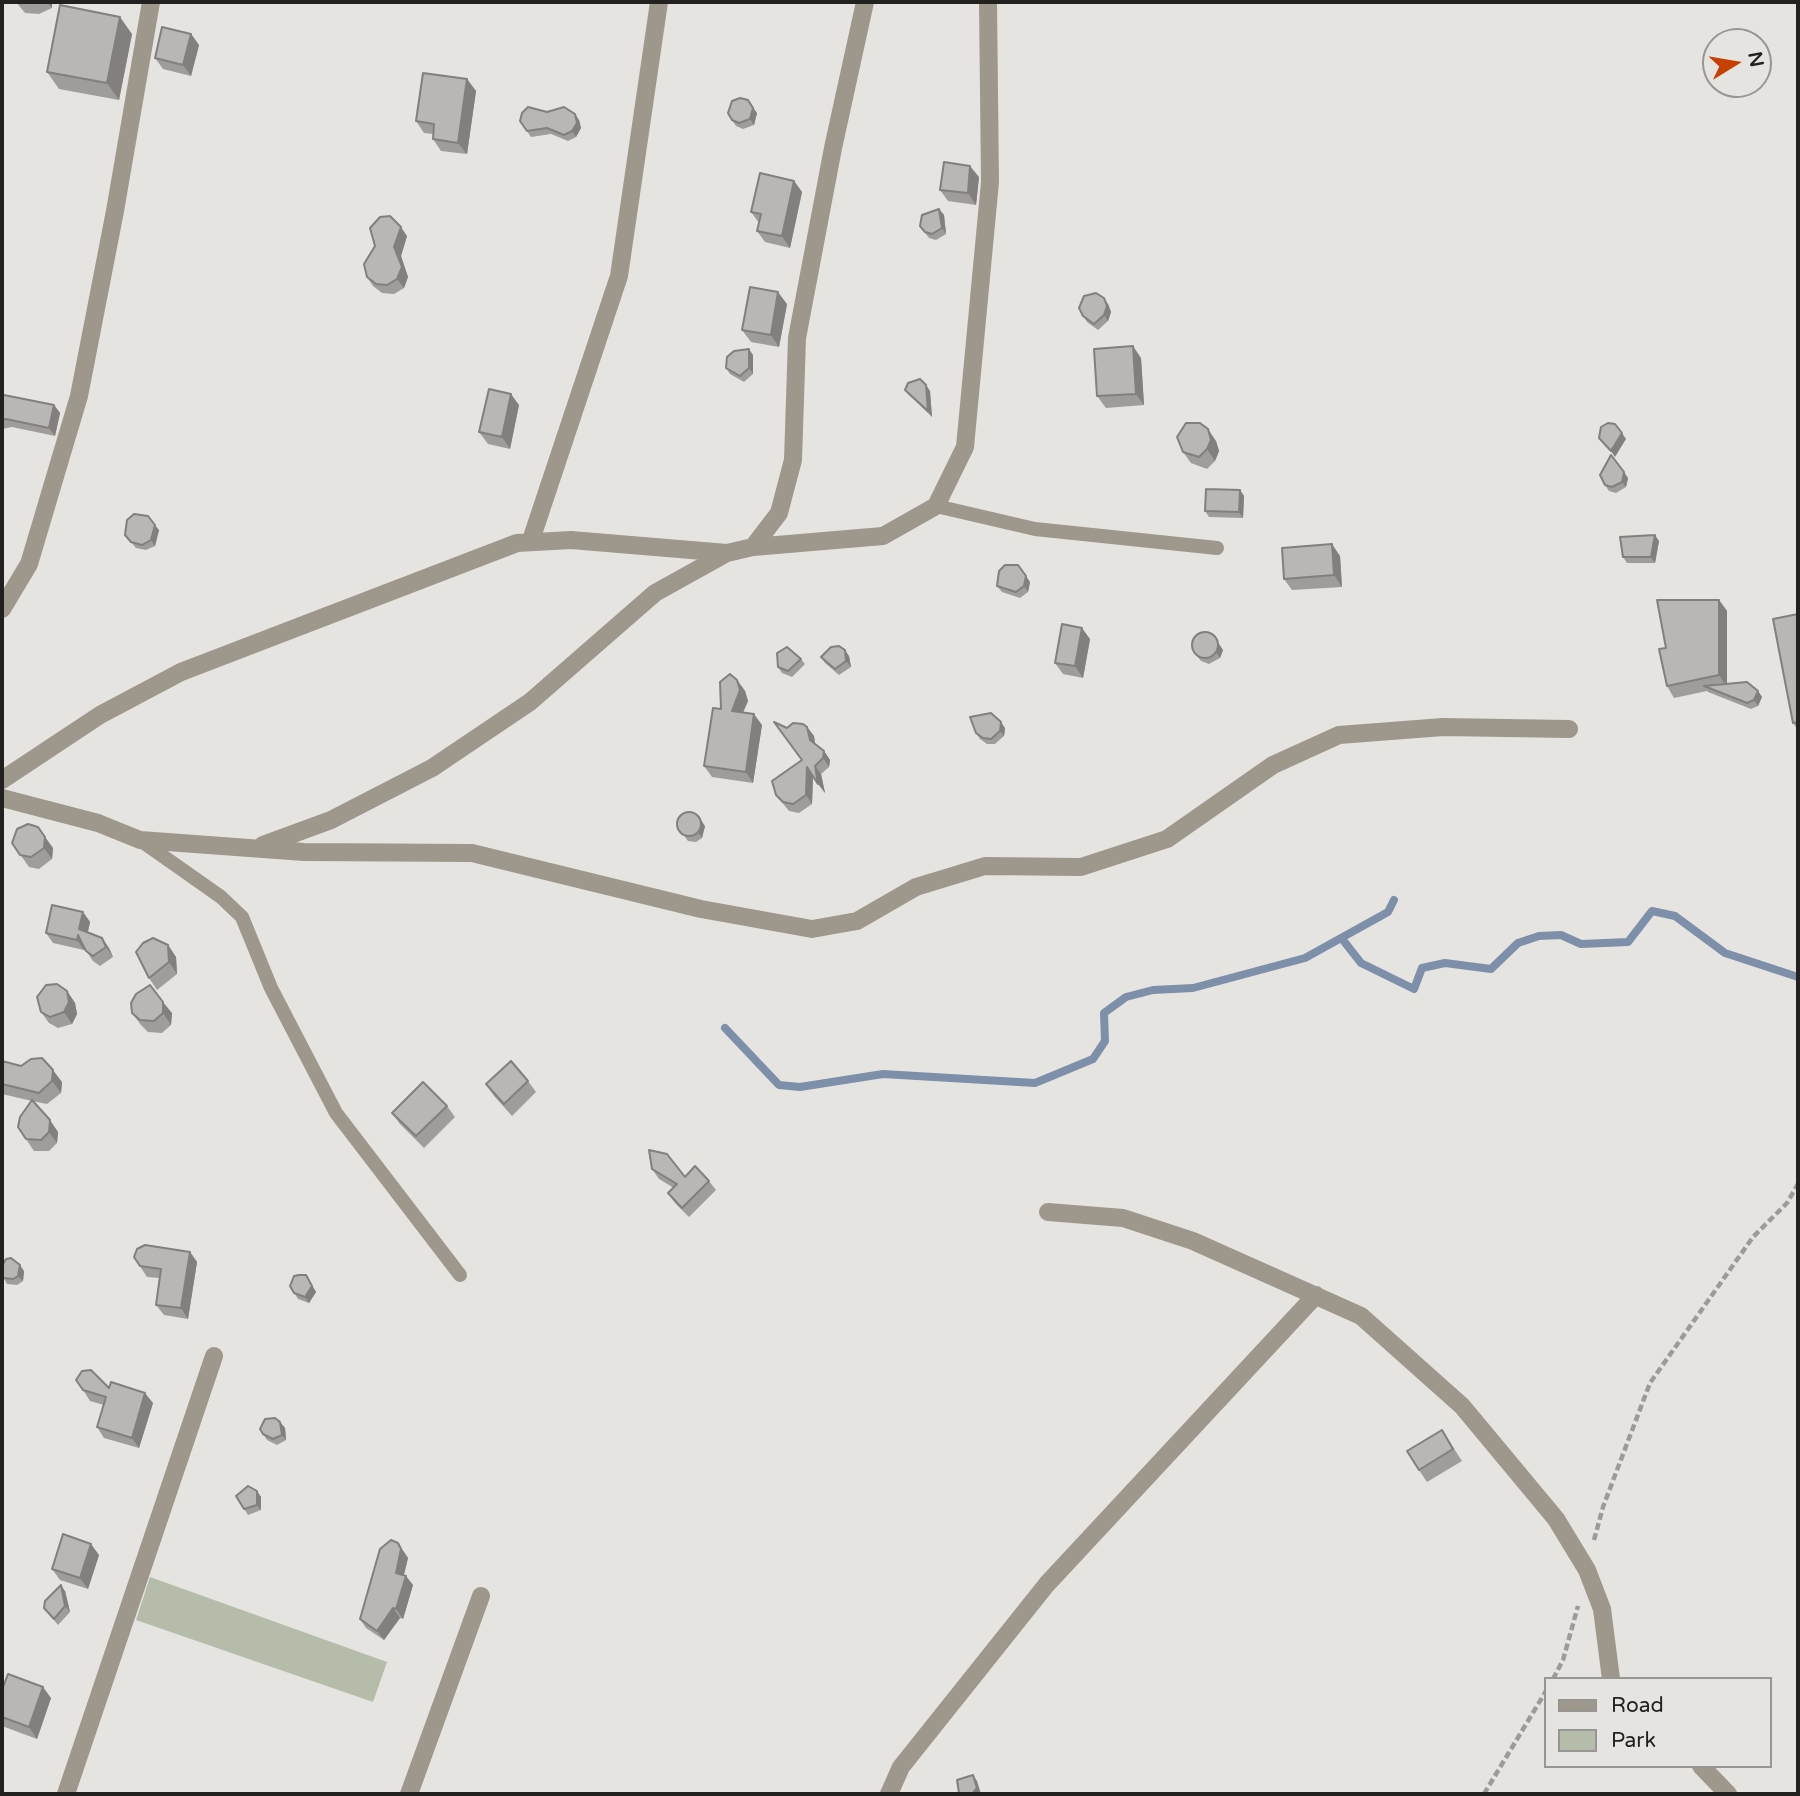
<!DOCTYPE html>
<html>
<head>
<meta charset="utf-8">
<style>
	body { margin:0 }
	#map { position:relative; width:1800px; height:1796px; overflow:hidden; background:#e6e4e1; font-family:"Varela Round",sans-serif }
	canvas { display:block }
	.frame { position:absolute; inset:0; border:4px solid #222120; pointer-events:none }
	.legend { position:absolute; left:1544px; top:1677px; width:228px; height:91px; box-sizing:border-box; background:#e6e4e1; border:2px solid #989694; margin:0; padding:9px 12px; list-style:none; font-size:21px; color:#222120 }
	.legend li { display:flex; align-items:center; gap:14px; height:35px }
	.legend b { width:35px; border:2px solid #989694 }
	.north { position:absolute; left:1702px; top:28px; width:70px; height:70px; box-sizing:border-box; background:#e6e4e1; border:2px solid #989694; border-radius:50%; rotate:79deg; font-size:19px; font-weight:700; line-height:28px; text-align:center; color:#222120 }
	.north::after { content:''; display:block; margin:auto; width:24px; height:32px; background:#c64002; clip-path:polygon(50% 0,100% 100%,50% 72%,0 100%) }
</style>
</head>
<body>
<div id="map">
<canvas width="1800" height="1796"></canvas>
<div class="frame"></div>
<ul class="legend">
<li><b style="height:9px;background:#9e978b"></b>Road</li>
<li><b style="height:19px;background:#b5bcaa"></b>Park</li>
</ul>
<div class="north">N</div>
</div>
<script>
const g = document.querySelector('canvas').getContext('2d');
g.lineJoin = 'round';
function fill(path, color) { g.fillStyle = color; g.fill(path, 'evenodd'); }
const toPath = rows => new Path2D(rows.map(r => 'M' + r).join(''));
function strokePath(path, color, width, dash) { g.strokeStyle = color; g.lineWidth = width; g.lineCap = dash ? 'butt' : 'round'; g.setLineDash(dash || []); g.stroke(path); }
const green = toPath([
	[150,1577,387,1662,373,1702,136,1620]
]);
const stream = toPath([
	[1343,940,1361,963,1414,989,1422,968,1445,963,1491,969,1518,943,1539,936,1561,935,1581,944,1628,942,1652,911,1675,916,1725,953,1798,977],
	[725,1028,779,1085,800,1087,883,1074,1035,1083,1093,1059,1105,1041,1104,1013,1126,997,1153,990,1193,988,1305,958,1388,912,1394,900]
]);
const path = toPath([
	[1594,1540,1603,1507,1650,1383,1753,1237,1787,1203,1798,1184],
	[1553,1679,1563,1660,1578,1606],
	[1484,1794,1546,1691]
]);
const service = toPath([
	[936,506,1035,529,1217,548],
	[140,840,221,897,242,917,271,988,336,1113,460,1275]
]);
const minor = toPath([
	[531,540,619,276,659,2],
	[753,547,883,536,936,506,965,447,990,182,988,2],
	[2,609,29,564,79,396,115,211,151,2],
	[2,780,100,715,181,672,517,543,571,540,727,553,753,547,779,513,793,460,797,338,833,148,865,2],
	[2,798,98,823,140,840,304,852,472,853,701,909,812,929,857,921,916,887,985,866,1081,867,1167,839,1273,765,1339,735,1443,727,1569,729],
	[263,845,331,820,432,768,530,702,655,593,727,553],
	[1048,1212,1123,1218,1193,1241,1361,1316,1462,1406,1556,1519,1587,1570,1602,1609,1611,1679],
	[1701,1766,1728,1794],
	[66,1794,214,1356],
	[409,1794,481,1596],
	[889,1794,901,1767,1047,1584,1316,1295]
]);
const wall = toPath([
	[16,2,52,2,52,8,39,14,25,13],
	[132,34,119,100,59,89,47,72],
	[191,34,199,45,191,76,163,69,155,58],
	[467,79,476,91,467,154,441,151,433,139,433,134,424,133,416,121],
	[757,113,754,125,743,129,736,126,732,120],
	[579,120,581,128,576,137,568,141,551,134,531,137,520,121],
	[979,177,976,205,948,201,940,190],
	[794,181,802,192,790,248,765,242,757,231,759,223,751,212],
	[939,209,944,215,946,234,936,240,929,238,920,226],
	[407,236,401,256,408,277,404,288,394,294,382,293,373,286,367,277],
	[787,304,779,347,751,342,742,330],
	[1108,304,1111,312,1108,321,1098,330,1087,322,1083,316],
	[753,355,753,374,744,382,730,374,726,368],
	[1141,358,1144,405,1106,408,1097,396],
	[905,390,930,391,932,417,909,395],
	[2,393,4,395,54,405,60,413,55,436,12,427,2,429],
	[519,405,510,449,488,444,479,432],
	[1216,441,1219,451,1215,461,1207,469,1191,463,1183,452],
	[1628,478,1626,487,1616,493,1609,491,1605,485],
	[1240,490,1244,496,1243,518,1209,517,1205,511],
	[159,530,155,546,146,550,136,548,125,535],
	[1659,541,1655,563,1627,563,1623,557],
	[1340,556,1342,587,1292,590,1284,579],
	[1030,582,1028,592,1020,598,1002,592,997,586],
	[1719,600,1727,611,1727,684,1758,691,1762,697,1758,706,1751,709,1708,692,1707,691,1674,698,1667,686,1666,648],
	[1798,614,1798,730,1793,723],
	[1090,639,1083,678,1063,674,1055,663],
	[1223,650,1220,658,1209,664,1201,661,1197,656],
	[849,656,851,667,839,675,825,663,821,657],
	[801,659,805,664,792,677,782,673,778,667],
	[737,680,745,691,748,701,743,712,762,725,753,783,712,777,704,766,721,709],
	[807,727,814,736,815,744,824,751,830,760,829,767,821,774,825,793,813,776,812,804,799,813,789,811,776,795,802,761],
	[1005,728,1004,736,995,744,987,744,980,739,976,733],
	[677,826,705,826,702,838,696,842,688,841],
	[12,843,53,848,52,859,39,869,29,867],
	[83,912,90,922,88,932,102,938,109,948,113,957,100,966,93,961,84,948,84,950,53,943,46,933],
	[168,945,176,957,177,974,157,990,149,978],
	[67,991,75,1003,77,1014,72,1024,58,1028,49,1023,41,1012],
	[132,1013,172,1013,171,1025,162,1033,148,1032,141,1025],
	[2,1061,62,1082,61,1093,47,1104,32,1101,58,1132,57,1143,49,1151,34,1151,18,1127,32,1101,2,1094],
	[528,1081,536,1092,512,1116,494,1096,486,1084],
	[447,1106,455,1117,424,1148,400,1124,392,1113],
	[652,1169,685,1177,709,1181,716,1190,689,1217,675,1203,668,1193,674,1188,659,1179],
	[190,1252,197,1262,188,1319,164,1315,156,1305,159,1278,147,1277,134,1257],
	[24,1271,23,1281,17,1285,7,1284,2,1275],
	[306,1275,316,1292,309,1303,298,1299,290,1286],
	[109,1388,153,1403,139,1448,104,1438,97,1427,104,1405,90,1401,83,1390],
	[280,1422,285,1428,286,1440,277,1445,267,1440,263,1434],
	[1442,1430,1462,1461,1427,1482,1419,1470],
	[257,1491,261,1497,261,1510,248,1515,236,1496],
	[398,1543,408,1558,404,1575,413,1585,403,1619,400,1618,384,1640,366,1628,360,1619],
	[99,1555,88,1589,60,1580,52,1569],
	[65,1591,70,1612,58,1625,44,1608],
	[2,1690,51,1698,37,1739,2,1726]
]);
const shadedWall = toPath([
	[47,2,52,2,52,8],
	[120,17,132,34,119,100,107,83],
	[191,34,199,45,191,76,183,65],
	[467,79,476,91,467,154,458,143],
	[748,100,757,113,754,125,750,119],
	[575,114,579,120,581,128,576,137,572,131],
	[970,166,979,177,976,205,968,193],
	[794,181,802,192,790,248,782,236],
	[939,209,944,215,946,234,942,228],
	[401,227,407,236,401,256,408,277,404,288,397,279,394,247],
	[778,292,787,304,779,347,771,335],
	[1104,298,1108,304,1111,312,1108,321,1104,315],
	[1133,346,1141,358,1144,405,1136,394],
	[749,349,753,355,753,374,749,368],
	[926,385,930,391,932,417,928,411],
	[511,394,519,405,510,449,502,437],
	[54,405,60,413,55,436,49,428],
	[1208,429,1216,441,1219,451,1215,461,1207,449],
	[1622,433,1626,439,1615,457,1611,451],
	[1624,472,1628,478,1626,487,1622,482],
	[1240,490,1244,496,1243,518,1239,512],
	[155,525,159,530,155,546,151,540],
	[1655,535,1659,541,1655,563,1651,557],
	[1332,544,1340,556,1342,587,1334,575],
	[1026,576,1030,582,1028,592,1024,586],
	[1719,600,1727,611,1727,687,1719,675],
	[1082,628,1090,639,1083,678,1075,666],
	[1216,639,1223,650,1220,658,1216,652],
	[845,650,849,656,851,667,846,661],
	[737,680,745,691,748,701,739,722,732,711],
	[1758,691,1762,697,1758,706,1754,700],
	[754,714,762,725,753,783,746,772],
	[1001,722,1005,728,1004,736,1000,731],
	[807,727,814,736,816,749,810,740],
	[824,751,830,760,829,767,823,758],
	[815,766,821,774,825,793,818,784],
	[807,767,813,776,812,804,806,795],
	[701,820,705,826,702,838,698,832],
	[38,827,53,848,52,859,44,848],
	[83,912,90,922,86,939,79,929],
	[78,935,85,945,84,950,77,940],
	[102,938,109,948,113,957,106,947],
	[168,945,176,957,177,974,169,962],
	[67,991,75,1003,77,1014,72,1024,64,1012],
	[163,1002,172,1013,171,1025,163,1013],
	[53,1070,62,1082,61,1093,52,1081],
	[50,1120,58,1132,57,1143,49,1132],
	[190,1252,197,1262,188,1319,181,1308],
	[20,1265,24,1271,23,1281,18,1276],
	[306,1275,316,1292,309,1303,305,1297],
	[145,1393,153,1403,139,1448,132,1438],
	[280,1422,285,1428,286,1440,282,1435],
	[257,1491,261,1497,261,1510,257,1505],
	[398,1543,408,1558,402,1582,396,1573],
	[91,1544,99,1555,88,1589,80,1578],
	[406,1576,413,1585,403,1619,396,1609],
	[61,1585,65,1591,70,1612,65,1606],
	[393,1608,400,1618,384,1640,377,1631],
	[43,1687,51,1698,37,1739,29,1727],
	[973,1775,977,1781,981,1794,972,1794]
]);
const building = toPath([
	[60,5,120,17,107,83,47,72,60,5],
	[162,27,191,34,183,65,155,58,162,27],
	[423,73,467,79,458,143,433,139,434,124,416,121,423,73],
	[740,98,748,100,753,108,750,119,739,123,732,120,728,113,732,101,740,98],
	[528,107,547,112,564,107,575,114,577,123,572,131,564,135,547,128,527,131,520,121,522,113,528,107],
	[944,162,970,166,968,193,940,190,944,162],
	[760,173,794,181,782,236,757,231,761,214,751,212,760,173],
	[939,209,942,228,932,234,925,232,920,226,922,215,939,209],
	[390,216,401,227,394,247,402,267,397,279,387,285,376,284,367,277,364,264,375,246,370,228,380,217,390,216],
	[750,287,778,292,771,335,742,330,750,287],
	[1096,293,1104,298,1107,306,1104,315,1094,324,1083,316,1079,308,1084,296,1096,293],
	[1133,346,1136,394,1097,396,1094,349,1133,346],
	[749,349,749,368,740,376,726,368,727,357,734,351,749,349],
	[920,379,926,385,928,411,905,390,908,383,920,379],
	[489,389,511,394,502,437,479,432,489,389],
	[2,393,4,395,54,405,49,428,6,419,2,420,2,393],
	[1186,423,1200,423,1208,429,1211,440,1207,449,1199,457,1183,452,1177,437,1186,423],
	[1608,423,1615,424,1622,433,1611,451,1599,438,1601,427,1608,423],
	[1611,455,1624,472,1622,482,1612,487,1605,485,1600,475,1611,455],
	[1206,489,1240,490,1239,512,1205,511,1206,489],
	[134,514,148,516,155,525,151,540,142,545,131,542,125,535,127,520,134,514],
	[1655,535,1651,557,1623,557,1620,537,1655,535],
	[1332,544,1334,575,1284,579,1282,548,1332,544],
	[1005,565,1018,565,1026,576,1024,586,1016,592,997,586,999,571,1005,565],
	[1657,600,1719,600,1719,675,1667,686,1659,649,1666,648,1657,600],
	[1798,614,1798,722,1793,723,1773,619,1798,614],
	[1062,624,1082,628,1075,666,1055,663,1062,624],
	'1192 645a13 13 0 1 1 26 0a13 13 0 1 1-26 0Z',
	[839,646,845,650,846,661,835,669,821,657,831,647,839,646],
	[787,647,801,659,788,671,778,667,777,653,787,647],
	[730,674,737,680,740,690,732,711,754,714,746,772,704,766,713,708,721,709,720,682,730,674],
	[1747,682,1758,691,1754,700,1747,703,1704,686,1747,682],
	[991,713,1001,722,1000,731,991,739,983,738,976,733,970,717,991,713],
	[774,722,787,728,793,723,803,724,807,727,810,740,824,751,823,758,815,766,818,784,807,767,806,795,793,804,783,802,776,795,772,781,802,760,774,722],
	'677 824a12 12 0 1 1 24 0a12 12 0 1 1-24 0Z',
	[28,824,38,827,45,837,44,848,31,857,20,855,12,843,17,829,28,824],
	[52,905,83,912,79,929,102,938,106,947,93,956,86,951,78,935,77,940,46,933,52,905],
	[153,938,168,945,169,962,149,978,136,952,143,943,153,938],
	[57,984,67,991,69,1002,64,1012,50,1017,41,1012,37,997,46,985,57,984],
	[150,985,163,1002,163,1013,154,1021,140,1020,132,1013,131,1003,136,994,150,985],
	[42,1058,53,1070,52,1081,39,1093,2,1084,2,1061,21,1066,31,1059,42,1058],
	[511,1061,528,1081,504,1104,486,1084,511,1061],
	[423,1082,447,1106,416,1136,392,1113,423,1082],
	[32,1100,50,1120,49,1132,41,1140,26,1139,18,1127,20,1117,32,1100],
	[649,1150,667,1154,685,1177,695,1166,709,1181,682,1208,668,1193,677,1184,652,1169,649,1150],
	[145,1245,190,1252,181,1308,156,1305,161,1269,140,1266,134,1257,137,1249,145,1245],
	[11,1258,20,1265,18,1276,13,1279,3,1278,2,1275,2,1266,6,1259,11,1258],
	[299,1275,306,1275,312,1286,305,1297,294,1293,290,1286,294,1276,299,1275],
	[91,1370,109,1388,111,1382,145,1393,132,1438,97,1427,106,1397,83,1390,76,1380,82,1371,91,1370],
	[275,1418,280,1422,282,1435,273,1439,263,1434,260,1429,265,1419,275,1418],
	[1442,1430,1453,1449,1419,1470,1407,1451,1442,1430],
	[248,1486,257,1491,257,1505,244,1509,236,1496,248,1486],
	[63,1534,91,1544,80,1578,52,1569,63,1534],
	[391,1540,398,1543,401,1549,396,1573,406,1576,396,1609,393,1608,377,1631,360,1619,380,1549,391,1540],
	[61,1585,65,1606,54,1619,44,1608,45,1601,61,1585],
	[8,1674,43,1687,29,1727,2,1717,2,1690,8,1674],
	[973,1775,977,1788,972,1794,961,1794,959,1793,957,1780,973,1775]
]);
fill(green, '#b5bcaa');
strokePath(stream, '#7e90a9', 8);
strokePath(path, '#9d9b99', 4.5, [7, 3.5]);
strokePath(service, '#9e978b', 14);
strokePath(minor, '#9e978b', 18);
fill(wall, '#9f9d9b');
fill(shadedWall, '#827f7e');
fill(building, '#b9b6b4');
strokePath(building, '#827f7e', 2);
</script>
</body>
</html>
